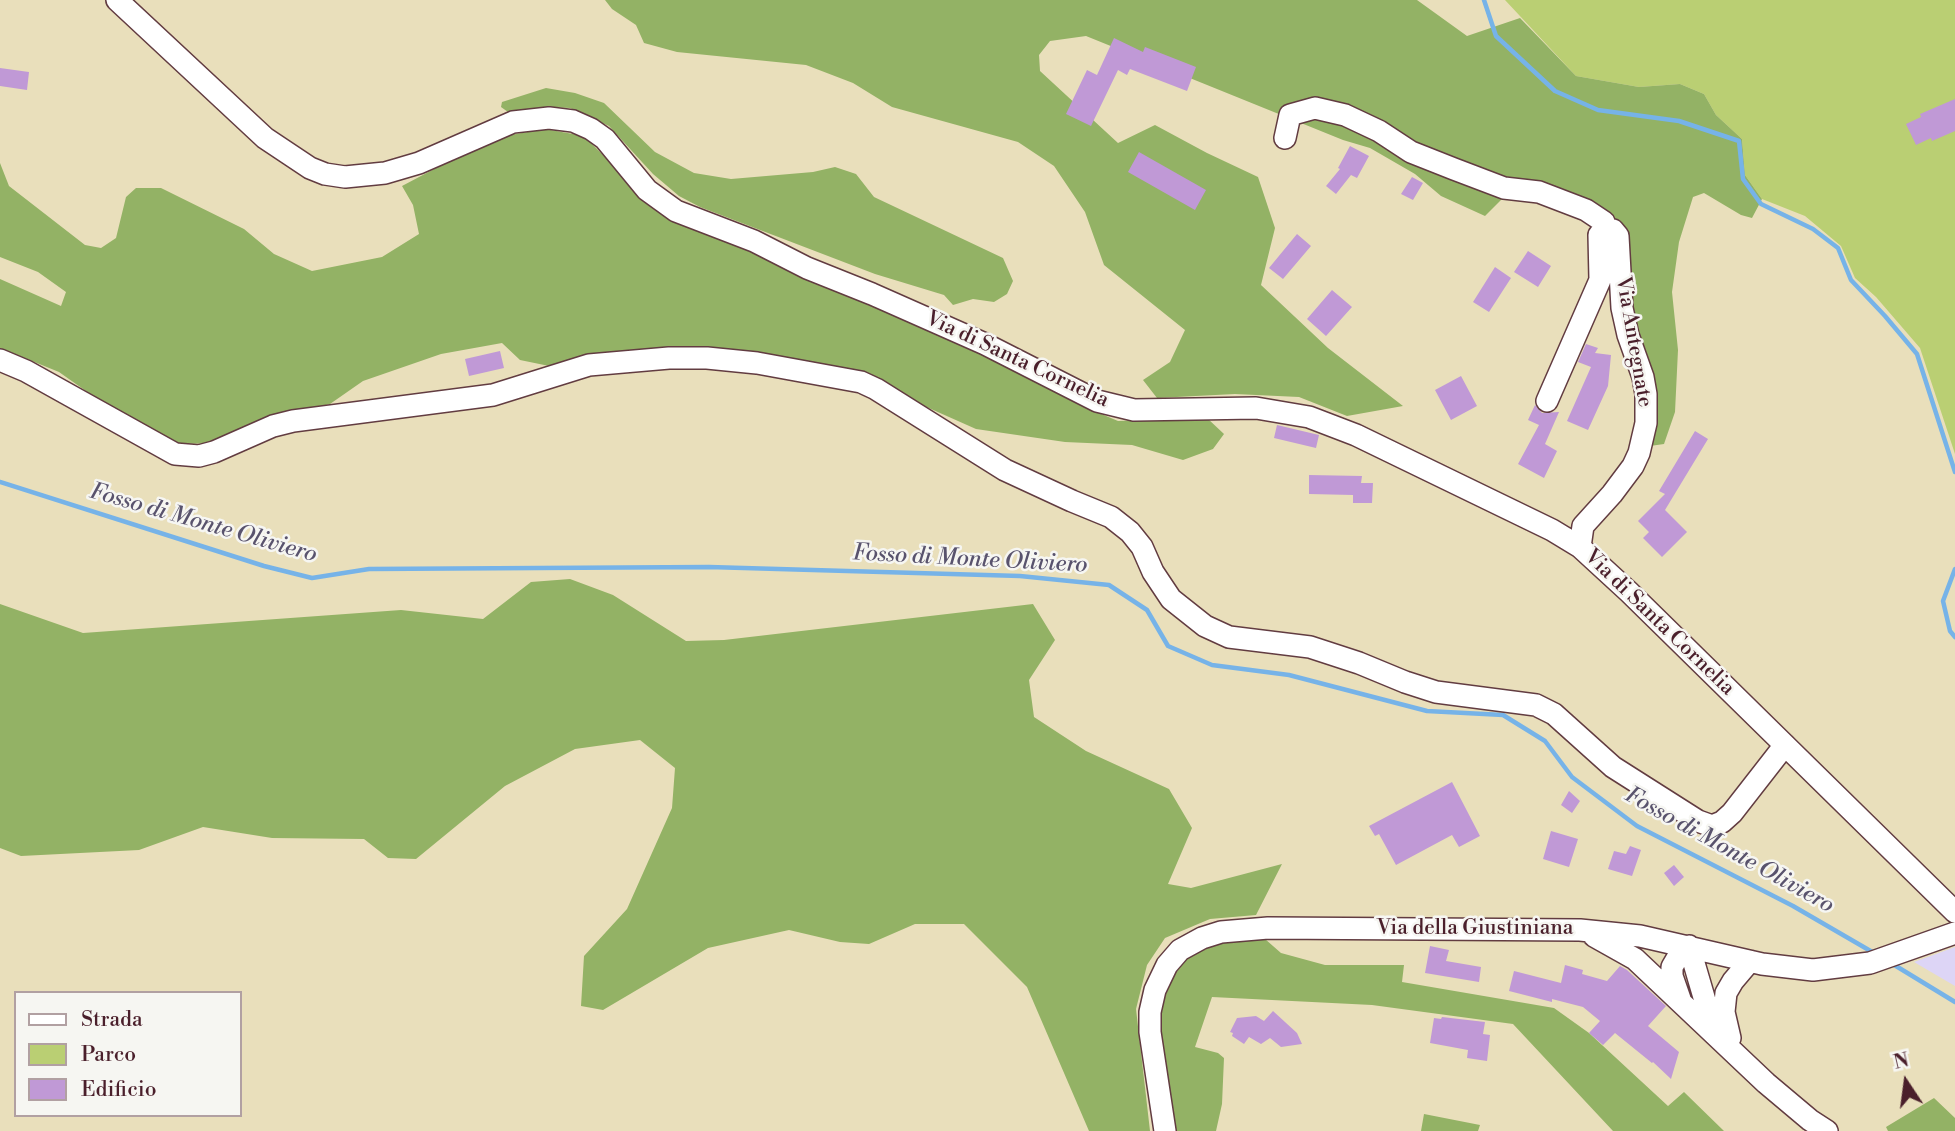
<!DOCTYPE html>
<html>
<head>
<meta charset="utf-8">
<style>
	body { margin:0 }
	#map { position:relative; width:1955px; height:1131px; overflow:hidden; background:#e9dfbb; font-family:"Libre Bodoni",serif }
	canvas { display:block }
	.legend { position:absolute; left:14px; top:991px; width:228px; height:126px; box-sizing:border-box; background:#f6f6f2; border:2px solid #b1a0a2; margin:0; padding:9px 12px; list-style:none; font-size:21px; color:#4a1f2b }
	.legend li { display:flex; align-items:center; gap:14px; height:35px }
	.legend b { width:35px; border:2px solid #b1a0a2 }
	.north { position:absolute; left:1871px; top:1047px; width:70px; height:70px; -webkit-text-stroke:5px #f6f6f2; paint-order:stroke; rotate:347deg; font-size:19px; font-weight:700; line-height:28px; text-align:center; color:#4a1f2b }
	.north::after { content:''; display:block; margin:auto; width:24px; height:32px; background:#4a1f2b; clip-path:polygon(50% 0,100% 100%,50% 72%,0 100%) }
</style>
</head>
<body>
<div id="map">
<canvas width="1955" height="1131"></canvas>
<ul class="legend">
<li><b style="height:9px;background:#fff"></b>Strada</li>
<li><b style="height:19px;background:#bacf73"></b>Parco</li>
<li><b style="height:19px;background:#c099d6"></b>Edificio</li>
</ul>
<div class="north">N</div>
</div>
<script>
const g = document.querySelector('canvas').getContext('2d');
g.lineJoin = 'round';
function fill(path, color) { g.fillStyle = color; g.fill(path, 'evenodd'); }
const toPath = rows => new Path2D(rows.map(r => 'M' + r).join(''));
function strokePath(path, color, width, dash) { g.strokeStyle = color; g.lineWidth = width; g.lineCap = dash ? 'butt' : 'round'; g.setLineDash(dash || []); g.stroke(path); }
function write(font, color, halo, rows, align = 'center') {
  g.font = font + ' "Libre Bodoni",serif'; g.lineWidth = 5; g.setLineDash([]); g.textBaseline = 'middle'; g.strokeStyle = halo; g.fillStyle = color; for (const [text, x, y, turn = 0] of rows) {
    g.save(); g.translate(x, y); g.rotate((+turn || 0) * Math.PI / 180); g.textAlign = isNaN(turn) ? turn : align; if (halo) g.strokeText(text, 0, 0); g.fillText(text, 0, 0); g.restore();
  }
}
const built = toPath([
	[1955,947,1955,986,1914,962]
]);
const green = toPath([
	[1505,0,1955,0,1955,454,1920,348,1876,297,1855,278,1841,246,1805,216,1762,199,1745,175,1742,139,1716,115,1704,94,1680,84,1639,87,1576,76]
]);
const forest = toPath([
	[605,0,1417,0,1467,36,1520,18,1576,76,1639,87,1680,84,1704,94,1716,115,1742,139,1745,175,1762,199,1752,218,1741,215,1704,193,1693,197,1679,242,1672,292,1678,350,1675,412,1664,444,1650,446,1631,326,1623,238,1542,190,1504,197,1485,216,1441,196,1415,174,1370,148,1343,140,1086,36,1050,41,1039,55,1040,71,1118,143,1155,125,1207,153,1258,177,1275,228,1261,285,1328,348,1403,406,1347,416,1299,397,1235,394,1157,398,1143,380,1170,362,1185,330,1104,265,1085,212,1054,166,1018,142,892,107,853,83,806,65,677,52,644,43,636,25,612,9],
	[546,88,575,93,604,103,655,152,694,173,731,179,813,172,835,167,856,174,874,197,1003,258,1013,281,1007,294,994,302,973,299,953,305,944,295,875,274,700,207,679,196,653,174,609,126,570,108,550,107,508,112,501,107,502,102],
	[545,129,584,136,636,188,751,250,971,348,1080,405,1118,421,1207,418,1224,434,1213,449,1183,460,1132,445,1065,442,976,429,913,401,800,361,732,350,653,351,554,367,520,360,502,343,441,354,363,381,330,404,283,415,227,443,172,444,144,432,59,372,0,348,0,279,61,306,66,292,38,272,0,257,0,163,9,186,85,245,101,248,116,238,126,197,136,188,161,188,244,229,274,254,312,271,382,257,419,234,413,205,402,186,493,138],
	[570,579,613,595,686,641,724,640,1033,604,1055,640,1029,680,1034,717,1086,751,1169,789,1192,828,1168,884,1191,888,1282,864,1256,915,1210,919,1165,938,1147,965,1136,1009,1150,1131,1089,1131,1027,987,964,924,915,924,869,944,840,942,789,930,708,948,603,1010,581,1006,584,956,627,909,672,808,675,768,640,740,575,749,505,786,416,859,388,858,364,839,272,838,203,827,139,850,21,856,0,848,0,604,83,633,401,610,483,619,531,582],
	[1265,939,1281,953,1325,965,1404,965,1402,982,1554,1008,1589,1033,1668,1106,1684,1092,1724,1131,1613,1131,1513,1024,1372,1005,1212,997,1195,1047,1218,1053,1224,1058,1222,1104,1216,1131,1173,1131,1159,1038,1163,1004,1170,980,1189,956,1221,943],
	[1934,1098,1955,1118,1955,1131,1888,1131,1886,1127],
	[1424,1114,1480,1125,1478,1131,1421,1131]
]);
const stream = toPath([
	[1484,0,1496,36,1555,91,1598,110,1679,121,1739,141,1743,179,1761,204,1813,229,1838,248,1851,280,1885,316,1917,354,1955,472],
	[0,482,264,566,312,578,369,569,709,567,1020,576,1109,585,1147,610,1168,646,1212,665,1289,675,1427,711,1503,715,1545,741,1572,777,1637,826,1793,906,1874,953],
	[1955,569,1943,601,1950,631,1955,637],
	[1891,963,1955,1002]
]);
const building = toPath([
	[1114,38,1143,52,1145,47,1196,67,1187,91,1130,69,1127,75,1118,70,1091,126,1066,114,1087,70,1097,75],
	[0,68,29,72,27,90,0,86],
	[1955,99,1955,131,1932,141,1931,138,1916,145,1906,124,1921,117,1920,114],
	[1350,146,1369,156,1357,178,1351,175,1336,194,1326,186,1340,169,1338,168],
	[1139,152,1206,190,1195,210,1128,172],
	[1412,177,1423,183,1413,200,1401,194],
	[1297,234,1311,246,1283,279,1269,268],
	[1528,251,1551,266,1538,287,1514,272],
	[1495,267,1511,278,1489,312,1473,302],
	[1332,290,1352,307,1326,336,1307,319],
	[1586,344,1598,348,1595,353,1611,355,1608,386,1588,430,1567,421,1591,367,1578,362],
	[500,351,504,368,469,376,465,359],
	[1461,376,1477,406,1451,420,1435,390],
	[1535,405,1542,413,1559,412,1545,444,1557,451,1544,478,1518,464,1539,425,1528,420],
	[1277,425,1319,435,1316,448,1274,438],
	[1695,431,1708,439,1665,510,1687,532,1662,557,1643,538,1649,532,1638,521,1665,494,1659,491],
	[1309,475,1362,476,1361,483,1373,483,1372,503,1353,503,1353,495,1309,494],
	[1452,782,1480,836,1459,847,1452,835,1396,865,1379,834,1375,836,1369,826],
	[1569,791,1580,801,1572,813,1561,805],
	[1551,831,1578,839,1569,867,1543,859],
	[1630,846,1641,850,1632,876,1608,869,1614,851,1626,854],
	[1674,865,1684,877,1674,886,1664,873],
	[1430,946,1449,950,1446,961,1481,967,1479,982,1425,973],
	[1565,965,1583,970,1582,974,1607,981,1620,966,1627,970,1666,1006,1648,1026,1679,1052,1671,1079,1653,1062,1652,1063,1615,1033,1603,1045,1589,1033,1600,1021,1583,1007,1552,999,1552,1002,1509,991,1514,971,1561,983],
	[1273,1011,1297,1033,1302,1044,1281,1047,1270,1038,1261,1044,1249,1037,1244,1044,1232,1036,1233,1033,1230,1032,1237,1018,1256,1016,1264,1021],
	[1442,1017,1485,1022,1483,1034,1490,1035,1487,1061,1467,1058,1468,1050,1430,1043,1434,1018,1441,1019]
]);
const minor = toPath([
	[117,0,265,138,310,168,325,174,345,177,385,173,419,163,513,122,549,118,573,121,591,129,605,139,647,190,676,211,754,241,807,268,872,294,985,344,1097,401,1134,410,1256,408,1309,417,1356,435,1552,530,1580,547,1629,592,1955,912],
	[1285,138,1290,115,1315,108,1345,115,1379,131,1411,152,1454,169,1504,188,1539,192,1586,210,1604,222,1606,229],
	[0,360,26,371,175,454,199,456,214,452,273,426,293,421,493,395,589,365,669,358,707,358,757,363,861,382,876,389,1005,470,1072,501,1111,517,1130,532,1142,547,1153,572,1171,599,1205,626,1229,637,1310,647,1359,663,1405,682,1436,692,1536,705,1554,714,1613,767,1698,821,1712,826,1722,822,1732,813,1785,745],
	[1547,401,1600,280,1599,235,1604,230,1613,230,1618,236,1622,308,1628,335,1643,377,1646,394,1646,423,1639,453,1633,466,1612,494,1583,526,1580,547],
	[1594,936,1635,959,1766,1083,1810,1120,1827,1131],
	[1689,946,1708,1011,1720,1031],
	[1680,999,1672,976,1672,967,1679,955,1689,946],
	[1730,1038,1724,1012,1726,993,1733,981,1750,961],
	[1165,1131,1150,1032,1150,1012,1155,990,1167,965,1180,950,1202,938,1221,932,1268,928,1580,930,1640,936,1762,964,1813,970,1870,963,1955,933]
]);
const streetNames = [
	["Via Antegnate",1633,342,80],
	["Via di Santa Cornelia",1017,360,25],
	["Via di Santa Cornelia",1659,623,44],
	["Via della Giustiniana",1475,929]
];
const waterNames = [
	["Fosso di Monte Oliviero",203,524,16],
	["Fosso di Monte Oliviero",970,560,3],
	["Fosso di Monte Oliviero",1729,851,29]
];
fill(built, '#ddd5f6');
fill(green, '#bacf73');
fill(forest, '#93b265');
strokePath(stream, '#76b3e8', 4.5);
fill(building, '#c099d6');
strokePath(minor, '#623c41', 24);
strokePath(minor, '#fff', 21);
write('21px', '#4a1f2b', '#f6f6f2', streetNames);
write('italic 23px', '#59536d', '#f6f6f2', waterNames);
</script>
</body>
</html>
